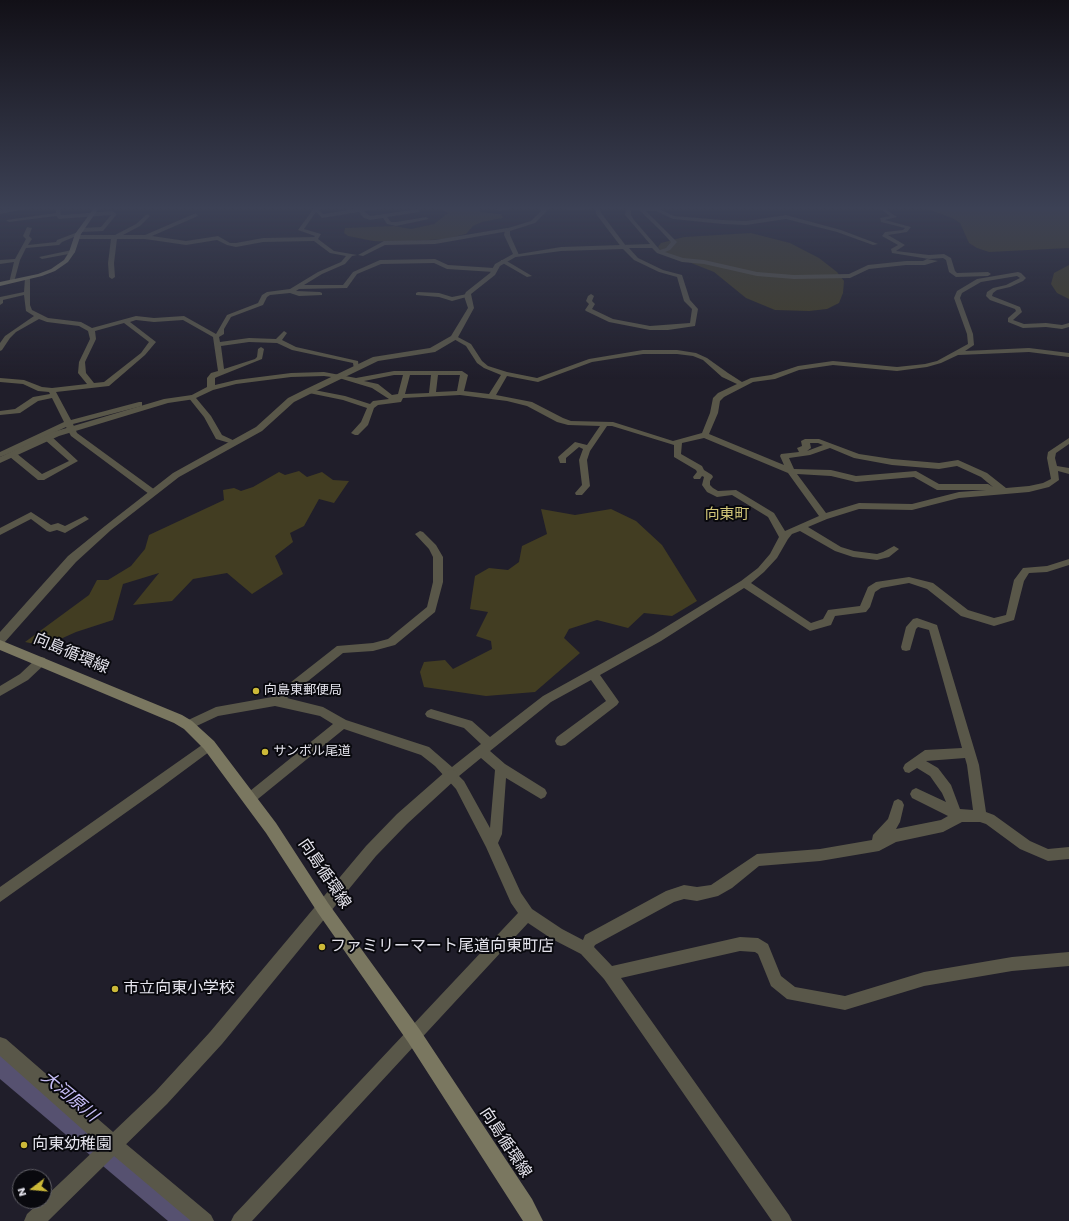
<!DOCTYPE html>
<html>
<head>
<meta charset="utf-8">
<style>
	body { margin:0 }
	#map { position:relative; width:1069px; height:1221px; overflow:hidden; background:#201e2a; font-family:Poppins,sans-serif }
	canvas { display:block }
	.north { position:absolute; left:12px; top:1169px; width:40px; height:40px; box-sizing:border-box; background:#09090e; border:1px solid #616067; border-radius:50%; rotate:254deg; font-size:11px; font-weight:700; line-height:16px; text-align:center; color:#e4e3ec }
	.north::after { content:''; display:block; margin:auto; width:14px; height:18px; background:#ccb938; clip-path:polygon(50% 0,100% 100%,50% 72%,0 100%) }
</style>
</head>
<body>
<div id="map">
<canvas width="1069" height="1221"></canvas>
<div class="north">N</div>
</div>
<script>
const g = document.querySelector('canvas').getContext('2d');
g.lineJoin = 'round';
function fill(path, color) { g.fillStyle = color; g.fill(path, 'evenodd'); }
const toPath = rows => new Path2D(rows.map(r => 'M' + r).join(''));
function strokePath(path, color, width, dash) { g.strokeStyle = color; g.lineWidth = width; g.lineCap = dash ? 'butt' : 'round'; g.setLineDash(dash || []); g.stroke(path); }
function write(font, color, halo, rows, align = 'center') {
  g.font = font + ' Poppins,"Noto Sans JP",sans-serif'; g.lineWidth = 4; g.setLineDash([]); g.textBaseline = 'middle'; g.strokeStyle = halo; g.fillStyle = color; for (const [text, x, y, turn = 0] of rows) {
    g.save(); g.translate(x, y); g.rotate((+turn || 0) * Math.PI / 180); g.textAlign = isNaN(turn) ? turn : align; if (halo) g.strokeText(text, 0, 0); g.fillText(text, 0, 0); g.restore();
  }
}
const green = toPath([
	[431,208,480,208,480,212,501,214,503,218,482,222,473,226,466,234,446,239,394,242,373,241,348,236,344,233,345,228,394,226,411,229,434,224,448,213,439,208],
	[925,208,1069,208,1069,248,989,252,977,248,969,243,960,223,952,218],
	[751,233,790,243,819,258,837,272,844,281,843,293,839,303,827,309,809,311,775,310,746,298,714,272,661,251,658,247,661,243,684,237],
	[1069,265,1069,299,1057,293,1051,284,1054,273],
	[299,471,307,477,322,472,333,480,349,481,334,503,319,499,304,526,290,533,293,542,275,556,283,574,252,594,227,573,193,579,172,601,133,605,159,573,123,584,113,620,76,632,45,646,25,642,89,595,97,580,108,580,131,566,145,549,149,535,224,500,223,490,234,488,241,491,253,487,279,472,285,475],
	[541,509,575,515,611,509,636,521,662,545,697,601,672,616,644,613,628,628,597,620,569,629,564,638,580,653,535,692,486,696,424,687,420,672,424,662,445,660,453,669,492,649,491,641,476,636,488,612,470,609,475,576,489,568,508,570,519,562,522,546,547,534]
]);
const river = toPath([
	[0,1052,8,1056,197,1212,201,1221,168,1221,0,1079,0,1052]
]);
const minor = toPath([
	[20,208,30,208,0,214,0,210,20,208],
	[56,208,60,208,61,215,112,211,117,214,103,231,81,232,78,230,81,228,101,227,111,215,59,219,56,216,9,222,6,220,56,213,56,208],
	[314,208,322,208,319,210,323,214,360,208,379,208,379,209,364,211,370,216,418,209,420,212,387,217,391,222,396,222,426,217,429,219,396,226,387,224,383,218,370,220,364,218,359,212,322,218,316,212,304,229,321,234,318,239,334,251,357,255,352,256,345,264,322,274,304,285,343,285,353,272,380,260,435,259,448,265,494,268,497,270,494,272,447,269,434,263,381,264,357,274,347,288,299,289,296,291,320,292,322,293,322,295,299,296,290,293,270,295,267,297,263,305,231,317,224,329,224,334,219,337,220,342,249,338,276,339,284,331,287,333,282,340,296,347,358,361,359,368,354,369,353,363,292,350,277,343,249,342,221,346,224,369,255,359,257,357,258,349,261,347,264,349,262,359,217,377,215,378,215,385,236,380,291,373,324,372,356,378,394,371,462,371,468,375,464,391,489,394,501,375,484,368,477,363,466,346,452,338,451,337,454,335,471,344,482,361,488,366,507,372,537,378,589,359,643,350,677,350,696,353,707,358,728,373,742,382,751,378,771,375,798,366,833,361,897,367,925,364,937,361,968,344,967,334,954,298,957,291,977,279,1018,272,1021,273,1026,278,1023,281,1010,287,997,290,993,293,992,296,1020,307,1022,312,1013,320,1024,324,1046,323,1062,325,1069,323,1069,327,1062,329,1046,327,1023,328,1008,322,1008,318,1016,311,1015,309,990,300,986,296,987,292,993,288,1006,285,1020,278,1017,276,981,282,962,293,960,298,973,334,974,345,965,351,1029,348,1069,353,1069,357,1029,352,958,355,941,363,927,367,897,371,833,365,799,370,775,379,753,382,724,397,720,401,718,413,709,434,784,465,780,456,781,454,799,452,797,448,802,446,801,441,805,439,819,439,859,454,892,459,939,463,958,460,987,473,1006,488,1029,486,1043,483,1051,479,1047,458,1048,452,1069,438,1069,444,1056,453,1055,458,1057,466,1069,468,1069,474,1058,471,1059,480,1049,487,1029,492,959,498,912,510,859,509,827,519,808,527,841,547,854,551,877,554,883,552,894,546,899,549,889,557,877,560,853,557,835,551,800,531,792,534,788,539,777,558,764,572,751,583,811,623,823,619,828,610,860,606,868,587,876,582,909,577,933,583,968,610,994,618,1006,615,1014,580,1023,568,1047,566,1069,559,1069,565,1047,572,1029,573,1024,581,1014,620,994,626,961,616,927,589,909,583,881,588,875,592,870,607,866,612,835,616,831,625,810,631,744,588,661,641,600,675,617,699,619,702,617,705,565,745,561,746,557,745,555,741,557,737,606,701,591,680,551,702,490,751,505,764,545,789,547,793,545,797,541,799,506,778,502,834,498,843,521,893,532,909,562,929,583,940,585,935,666,891,684,885,697,887,711,885,757,854,820,849,872,840,873,835,888,819,894,801,898,799,902,801,904,805,900,822,896,829,941,820,948,816,912,798,910,794,912,790,916,788,946,802,942,793,930,776,917,768,909,773,905,772,903,768,905,764,925,750,962,748,929,630,918,627,916,629,910,650,906,651,902,650,901,647,906,627,913,619,917,618,937,625,979,765,986,812,994,815,1030,841,1048,849,1069,847,1069,859,1048,861,1020,849,986,824,980,822,962,822,943,832,896,842,879,851,820,861,759,866,732,888,718,896,697,901,684,899,674,902,595,945,594,947,612,966,740,937,758,938,768,944,781,976,795,987,845,996,924,972,1012,957,1069,952,1069,966,1012,971,924,986,845,1010,787,999,771,986,758,954,755,952,740,951,621,978,789,1215,792,1221,772,1221,604,979,581,954,552,939,528,923,252,1221,231,1221,234,1215,518,913,511,903,486,847,456,789,435,766,421,755,344,729,253,803,249,805,245,803,243,799,245,795,333,724,320,716,275,706,218,716,188,730,184,728,182,725,184,722,216,707,272,697,337,646,373,643,388,639,427,607,433,582,433,557,429,549,415,534,420,531,423,532,436,545,443,557,443,582,435,612,395,645,373,651,343,653,287,698,323,707,346,720,429,747,452,767,481,744,464,728,427,717,425,714,427,711,431,709,472,721,490,737,543,696,653,635,741,581,758,568,770,554,779,537,768,517,732,495,717,497,707,492,702,485,704,477,702,476,700,479,694,479,693,477,697,472,696,470,674,457,674,445,612,426,607,426,590,451,587,460,590,486,582,495,576,495,575,493,582,485,579,460,583,449,579,447,566,458,566,463,560,463,558,457,575,442,587,445,600,426,568,425,557,422,527,406,507,401,460,395,403,398,401,402,378,405,374,408,368,425,358,435,355,435,351,433,361,422,367,408,343,400,309,393,305,391,309,389,345,396,370,404,373,401,389,399,372,388,339,378,324,376,291,377,236,384,213,390,196,398,211,416,222,435,237,442,233,444,216,439,204,417,188,397,207,387,207,378,211,373,218,371,213,337,183,320,154,322,136,320,130,322,156,342,145,355,109,386,56,392,71,420,139,402,142,402,142,406,73,424,77,433,155,490,155,494,149,494,71,436,66,427,47,436,51,436,78,461,44,480,38,480,10,457,10,453,0,457,0,452,64,422,52,398,38,401,20,413,0,415,0,411,15,409,33,397,50,394,49,392,38,391,23,384,0,382,0,378,24,380,42,387,52,388,87,384,78,373,79,362,90,339,88,331,79,326,47,322,39,319,16,332,10,338,2,350,0,351,0,343,5,336,34,316,26,311,24,295,3,300,3,303,0,305,0,297,24,292,25,278,30,279,30,305,32,310,48,318,81,322,92,328,136,316,154,318,184,316,216,334,227,315,258,303,262,295,267,292,290,289,318,272,341,262,346,256,330,253,314,241,263,242,236,247,227,245,217,240,186,245,145,239,117,239,114,263,115,277,112,279,109,277,108,263,111,239,77,239,74,237,62,242,59,245,26,248,20,260,14,282,9,283,14,262,0,264,0,260,15,259,26,239,23,236,27,227,32,228,29,236,32,239,28,245,56,242,57,240,78,232,81,234,79,235,115,235,136,224,147,214,150,216,140,226,123,235,145,235,196,213,198,216,152,236,186,241,218,236,230,243,236,243,263,238,314,237,315,236,298,230,314,208],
	[124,323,149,342,141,353,104,382,94,383,86,373,85,362,96,339,95,331,124,323],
	[643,354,677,354,693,356,703,360,722,377,737,384,718,393,713,398,710,413,702,433,673,441,613,422,571,421,563,418,532,402,496,395,507,376,538,382,592,362,643,354],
	[394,375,403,375,398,394,392,395,378,384,364,381,394,375],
	[410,375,431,375,429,393,405,394,410,375],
	[438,375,460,375,457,391,436,392,438,375],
	[45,437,45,440,69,461,42,474,16,453,10,453,45,437],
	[704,438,788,473,819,516,785,531,774,513,736,490,718,491,713,488,710,485,710,481,713,477,712,475,704,470,702,466,681,454,682,443,704,438],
	[810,443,818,443,823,445,807,451,811,448,810,443],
	[830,448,854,458,892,465,939,469,957,466,981,477,993,487,988,484,939,484,916,471,856,476,831,470,794,469,789,458,810,455,830,448],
	[797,474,831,476,856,482,914,477,937,490,986,490,959,492,912,504,859,503,826,513,797,474],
	[481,758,495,770,490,828,464,781,459,776,481,758],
	[965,758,967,765,973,810,960,809,951,785,938,768,926,761,965,758],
	[499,208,512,208,499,211,496,209,499,208],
	[564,208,586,208,583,210,567,210,564,208],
	[626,208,657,208,674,216,723,220,746,221,786,215,841,230,878,244,873,245,837,232,786,219,746,225,723,224,673,219,656,211,646,211,677,242,670,250,665,252,683,258,704,260,757,272,794,275,849,274,868,265,906,261,923,261,927,259,938,261,925,265,906,265,869,269,850,278,794,279,757,276,704,264,682,262,657,253,652,248,629,248,638,258,663,270,682,275,690,300,698,309,695,326,668,330,650,330,609,322,586,311,585,310,589,304,586,301,588,296,591,294,594,296,592,301,595,304,592,309,613,319,650,326,690,323,692,309,684,301,677,277,659,272,634,260,623,249,561,251,516,257,513,255,561,247,650,244,625,215,626,208],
	[631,210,639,210,660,230,671,242,666,248,660,250,634,220,631,215,631,210],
	[879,208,884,208,897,217,885,220,911,227,907,232,888,235,905,245,896,251,929,255,944,254,951,258,955,271,957,273,988,272,991,274,988,276,956,277,949,272,946,260,943,258,929,259,892,253,891,249,898,245,882,236,885,232,903,230,905,228,881,222,880,218,890,216,879,208],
	[507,228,509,229,509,231,435,244,385,245,363,256,358,255,384,241,435,240,507,228],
	[72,250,75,252,74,253,42,259,39,257,72,250],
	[501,260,505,260,532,276,527,277,501,262,501,260],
	[418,292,439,293,452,297,467,294,470,296,452,301,439,297,416,295,416,293,418,292],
	[31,512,51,525,58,523,65,526,85,516,89,519,65,533,57,530,50,532,47,531,31,519,0,535,0,528,31,512],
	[41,657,45,658,46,661,45,664,28,680,0,696,0,686,20,674,37,658,41,657],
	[209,740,213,741,215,745,213,749,159,789,0,902,0,887,209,740],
	[114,1137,120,1139,211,1215,214,1221,191,1221,108,1151,106,1145,108,1139,114,1137]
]);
const tertiary = toPath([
	[541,208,545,208,547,211,535,223,510,231,510,235,519,255,500,266,495,275,471,294,474,308,457,339,435,352,378,361,312,393,294,402,262,431,179,477,111,530,76,562,4,643,0,644,0,632,68,556,105,526,173,473,256,427,288,398,306,389,373,357,430,348,451,336,468,308,464,296,466,292,490,273,495,264,513,254,504,235,505,229,531,221,541,211,541,208],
	[595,208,599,208,602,214,626,246,626,248,622,248,596,214,595,208],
	[192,395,196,397,195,399,168,403,59,436,0,463,0,457,53,432,164,399,192,395],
	[451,769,456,771,458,775,456,779,407,824,376,856,222,1044,167,1104,48,1221,24,1221,27,1214,41,1201,44,1201,44,1198,100,1145,0,1056,0,1037,6,1039,113,1132,155,1092,210,1032,366,846,397,814,446,771,451,769]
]);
const secondary = toPath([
	[94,208,99,208,81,234,75,252,68,262,55,271,42,276,0,286,0,282,38,274,51,269,64,260,69,252,75,234,94,208],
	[0,640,182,715,192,721,214,741,276,823,328,903,420,1030,532,1199,543,1221,523,1221,408,1042,318,913,266,833,204,749,184,729,174,723,0,650,0,640]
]);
const markers = [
	[256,691,4,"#ccb938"],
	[265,752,4,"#ccb938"],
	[322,947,4,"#ccb938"],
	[115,989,4,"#ccb938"],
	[24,1145,4,"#ccb938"]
];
const poiNames = [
	["向島東郵便局",264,691],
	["サンボル尾道",273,752]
];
const quarterNames = [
	["向東町",727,515]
];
const nearStreetnames = [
	["向島循環線",71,654,23],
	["向島循環線",324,874,56],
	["向島循環線",505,1143,57]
];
const nearPoinames = [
	["ファミリーマート尾道向東町店",330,947],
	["市立向東小学校",123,989],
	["向東幼稚園",32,1145]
];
const nearWaternames = [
	["大河原川",69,1097,40]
];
fill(green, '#423d22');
fill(river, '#565170');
fill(minor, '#595749');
fill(tertiary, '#595749');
fill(secondary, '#7a7760');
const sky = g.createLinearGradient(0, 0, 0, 379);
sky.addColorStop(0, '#121017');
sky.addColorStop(0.55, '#3c4155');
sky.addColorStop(1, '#3c415500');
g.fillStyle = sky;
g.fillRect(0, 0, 1069, 379);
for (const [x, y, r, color] of markers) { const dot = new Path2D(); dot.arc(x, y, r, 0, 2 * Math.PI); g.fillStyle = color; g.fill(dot); strokePath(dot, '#09090e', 1.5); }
write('13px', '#e4e3ec', '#09090e', poiNames, 'left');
write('15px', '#d3c779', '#09090e', quarterNames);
write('16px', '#e4e3ec', '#09090e', nearStreetnames);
write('16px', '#e4e3ec', '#09090e', nearPoinames, 'left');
write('italic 17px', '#c6bdf6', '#09090e', nearWaternames);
</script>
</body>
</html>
